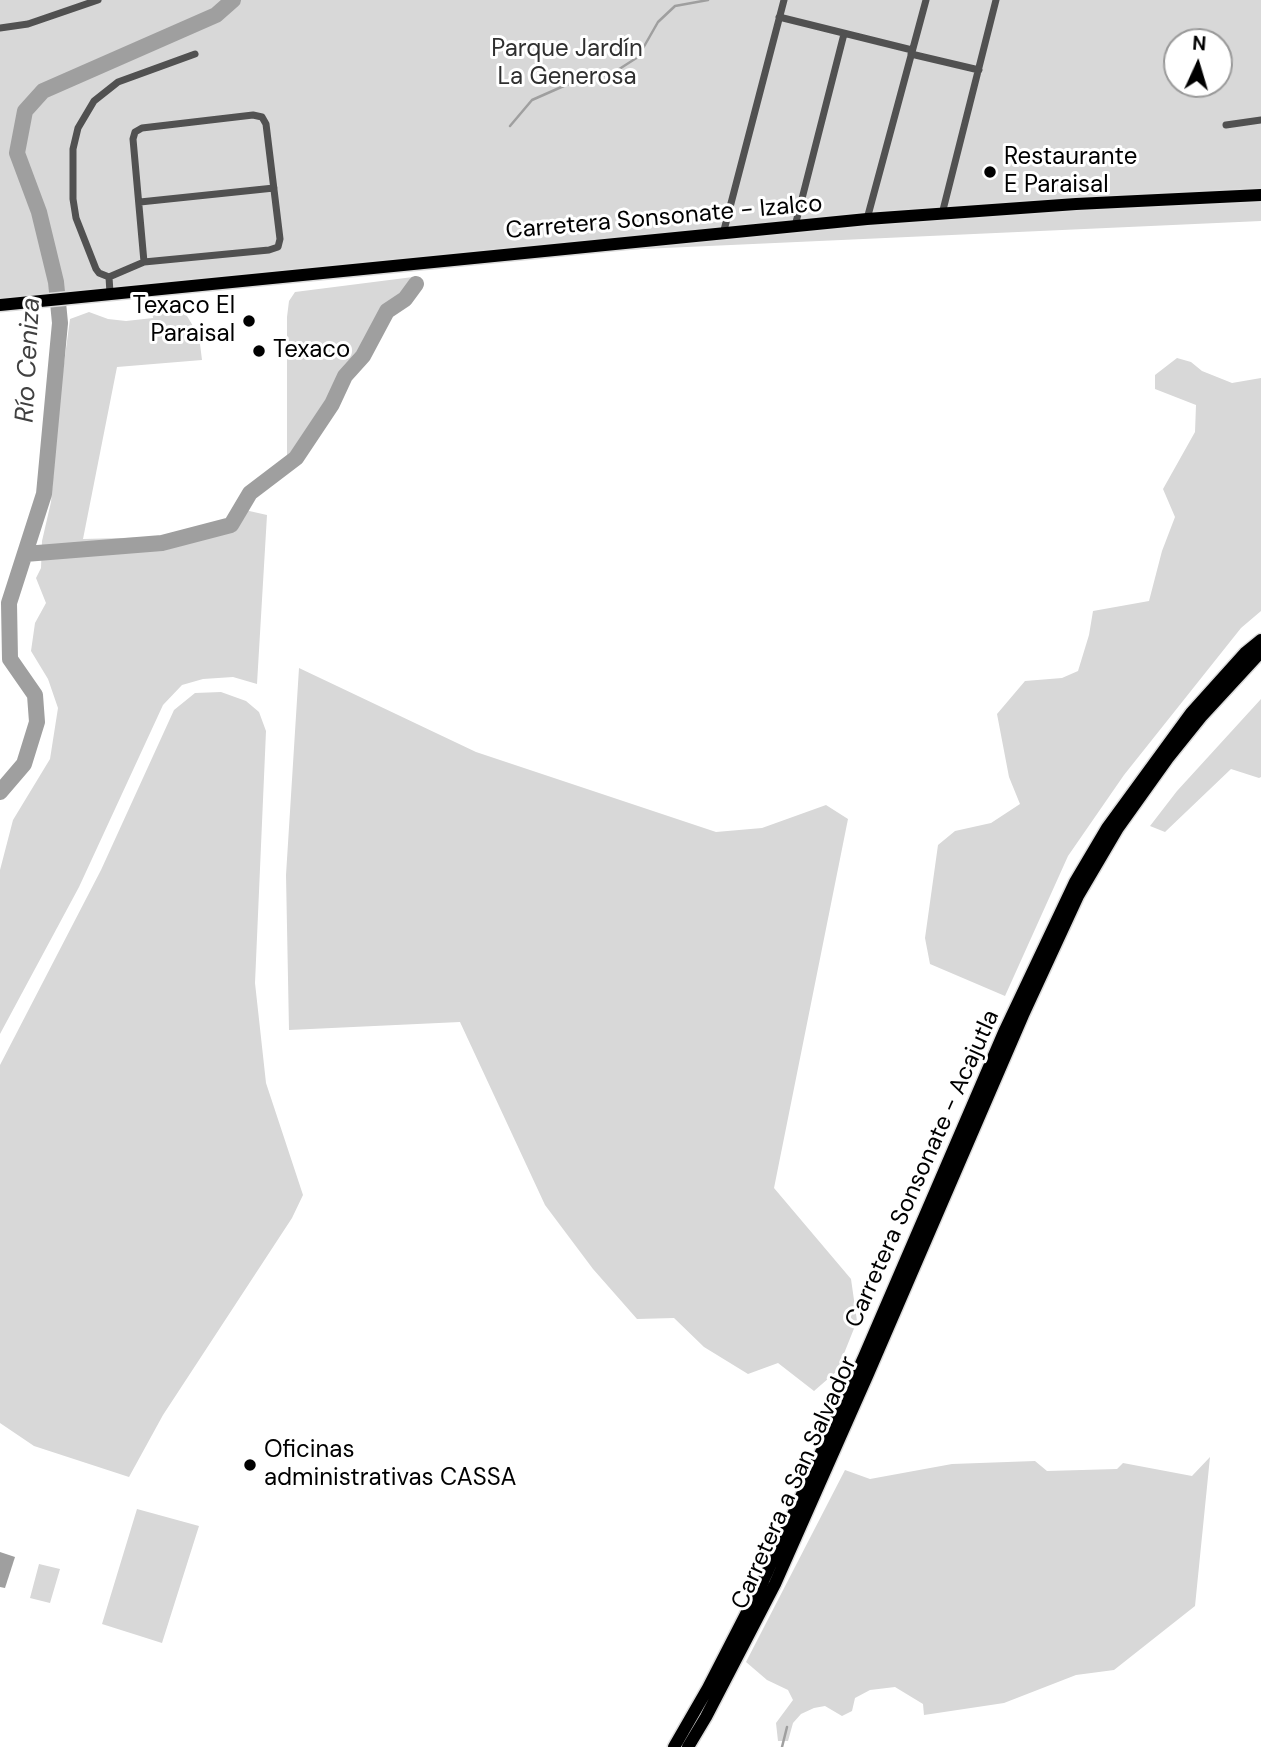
<!DOCTYPE html>
<html>
<head>
<meta charset="utf-8">
<style>
	body { margin:0 }
	#map { position:relative; width:1261px; height:1747px; overflow:hidden; background:#fff; font-family:"DM Sans",sans-serif }
	canvas { display:block }
	.north { position:absolute; left:1163px; top:28px; width:70px; height:70px; box-sizing:border-box; background:#fff; border:2px solid #999; border-radius:50%; rotate:4deg; font-size:19px; font-weight:700; line-height:28px; text-align:center; color:#000 }
	.north::after { content:''; display:block; margin:auto; width:24px; height:32px; background:#000; clip-path:polygon(50% 0,100% 100%,50% 72%,0 100%) }
</style>
</head>
<body>
<div id="map">
<canvas width="1261" height="1747"></canvas>
<div class="north">N</div>
</div>
<script>
const g = document.querySelector('canvas').getContext('2d');
g.lineJoin = 'round';
function fill(path, color) { g.fillStyle = color; g.fill(path, 'evenodd'); }
const toPath = rows => new Path2D(rows.map(r => 'M' + r).join(''));
function strokePath(path, color, width, dash) { g.strokeStyle = color; g.lineWidth = width; g.lineCap = dash ? 'butt' : 'round'; g.setLineDash(dash || []); g.stroke(path); }
function write(font, color, halo, rows, align = 'center') {
  g.font = font + ' "DM Sans",sans-serif'; g.lineWidth = 6; g.setLineDash([]); g.textBaseline = 'middle'; g.strokeStyle = halo; g.fillStyle = color; for (const [text, x, y, turn = 0] of rows) {
    g.save(); g.translate(x, y); g.rotate((+turn || 0) * Math.PI / 180); g.textAlign = isNaN(turn) ? turn : align; if (halo) g.strokeText(text, 0, 0); g.fillText(text, 0, 0); g.restore();
  }
}
const green = toPath([
	[0,0,1261,0,1261,221,532,254,0,312],
	[1177,42,1219,42,1219,84,1177,84],
	[413,277,402,297,384,309,362,355,344,375,331,402,287,459,287,317,289,301,295,292],
	[181,306,199,336,202,360,117,367,83,539,160,537,227,521,236,508,267,515,257,684,233,677,203,679,182,685,163,705,79,887,0,1034,0,870,13,820,50,759,58,708,48,679,31,651,35,623,46,603,36,578,41,568,42,541,51,502,60,393,70,319,89,312,108,319,126,321,153,318,152,308],
	[1177,358,1191,362,1202,371,1232,383,1261,378,1261,611,1241,628,1124,775,1068,856,1005,996,930,964,925,938,938,845,955,831,991,823,1020,804,1009,777,997,714,1025,681,1062,678,1078,671,1089,635,1093,611,1149,601,1162,551,1175,517,1163,489,1195,432,1196,405,1155,389,1155,375],
	[299,668,476,752,716,832,762,828,826,805,848,819,774,1188,851,1279,857,1321,837,1371,814,1391,778,1363,748,1374,704,1347,674,1318,637,1319,593,1269,545,1205,460,1022,289,1030,286,875],
	[221,692,246,701,259,712,266,731,255,983,266,1083,303,1195,292,1218,163,1415,129,1477,34,1446,0,1423,0,1065,101,870,174,710,195,693],
	[1261,699,1261,777,1259,778,1231,769,1165,832,1150,826,1177,791],
	[1210,1457,1195,1606,1114,1670,1076,1675,1004,1703,924,1715,923,1704,895,1687,870,1690,855,1698,852,1711,842,1716,825,1706,814,1708,801,1714,793,1723,788,1741,778,1741,776,1723,793,1700,788,1690,767,1680,746,1662,845,1470,870,1479,952,1464,1035,1461,1047,1471,1117,1469,1123,1463,1192,1476],
	[137,1509,199,1526,162,1643,102,1624],
	[39,1564,60,1569,50,1603,30,1598]
]);
const water = toPath([
	[0,1552,15,1557,5,1588,0,1587]
]);
const stream = toPath([
	[510,126,532,100,566,85,613,73,638,57,658,22,675,6,708,0],
	[782,1747,787,1727]
]);
const river = toPath([
	[25,554,162,543,231,525,250,493,296,458,332,404,345,376,363,356,387,311,405,299,416,284],
	[0,792,24,764,37,722,35,695,10,659,9,603,44,494,60,323,56,282,39,212,17,153,25,111,43,91,216,15,233,0]
]);
const minor = toPath([
	[779,17,912,50],
	[0,28,28,24,98,0],
	[911,54,979,70],
	[1226,125,1261,120],
	[140,202,274,188],
	[942,214,996,0],
	[867,219,926,0],
	[795,226,844,34],
	[723,234,784,0],
	[109,277,99,273,96,269,76,218,73,199,73,149,78,128,94,101,118,82,195,54],
	[110,293,109,277,144,262,269,250,278,247,280,239,266,124,262,117,253,115,142,128,135,132,133,139,144,262]
]);
const primary = toPath([
	[0,305,867,219,1076,204,1261,195]
]);
const trunk = toPath([
	[674,1747,708,1688,763,1581,864,1357,1005,1030,1075,882,1107,828,1191,713,1245,653,1261,640],
	[688,1747,706,1717,775,1584,868,1374,1023,1015,1078,896,1118,828,1168,758,1201,717,1261,652]
]);
const markers = [
	[990,172,7,"#000"],
	[249,321,7,"#000"],
	[259,351,7,"#000"],
	[250,1465,7,"#000"]
];
const parkNames = [
	["Parque Jardín",567,50],
	["La Generosa",567,78]
];
const poiNames = [
	["Restaurante",1004,158],
	["E Paraisal",1004,186],
	["Texaco El",235,307,"right"],
	["Paraisal",235,335,"right"],
	["Texaco",273,351],
	["Oficinas",264,1451],
	["administrativas CASSA",264,1479]
];
const streetNames = [
	["Carretera Sonsonate - Izalco",664,218,-5],
	["Carretera Sonsonate - Acajutla",923,1169,-66],
	["Carretera a San Salvador",795,1483,-66]
];
const waterNames = [
	["Río Ceniza",29,360,-87]
];
fill(green, '#d8d8d8');
fill(water, '#9f9f9f');
strokePath(stream, '#9f9f9f', 2.5);
strokePath(river, '#9f9f9f', 16);
strokePath(primary, '#dbdbdb', 15);
strokePath(trunk, '#dbdbdb', 15);
strokePath(minor, '#515151', 7);
strokePath(primary, '#000', 12);
strokePath(trunk, '#000', 12);
for (const [x, y, r, color] of markers) { const dot = new Path2D(); dot.arc(x, y, r, 0, 2 * Math.PI); g.fillStyle = color; g.fill(dot); strokePath(dot, '#fff', 2.5); }
write('24px', '#2f2f2f', '#fff', parkNames);
write('24px', '#000', '#fff', poiNames, 'left');
write('24px', '#000', '#fff', streetNames);
write('italic 26px', '#404040', '#fff', waterNames);
</script>
</body>
</html>
